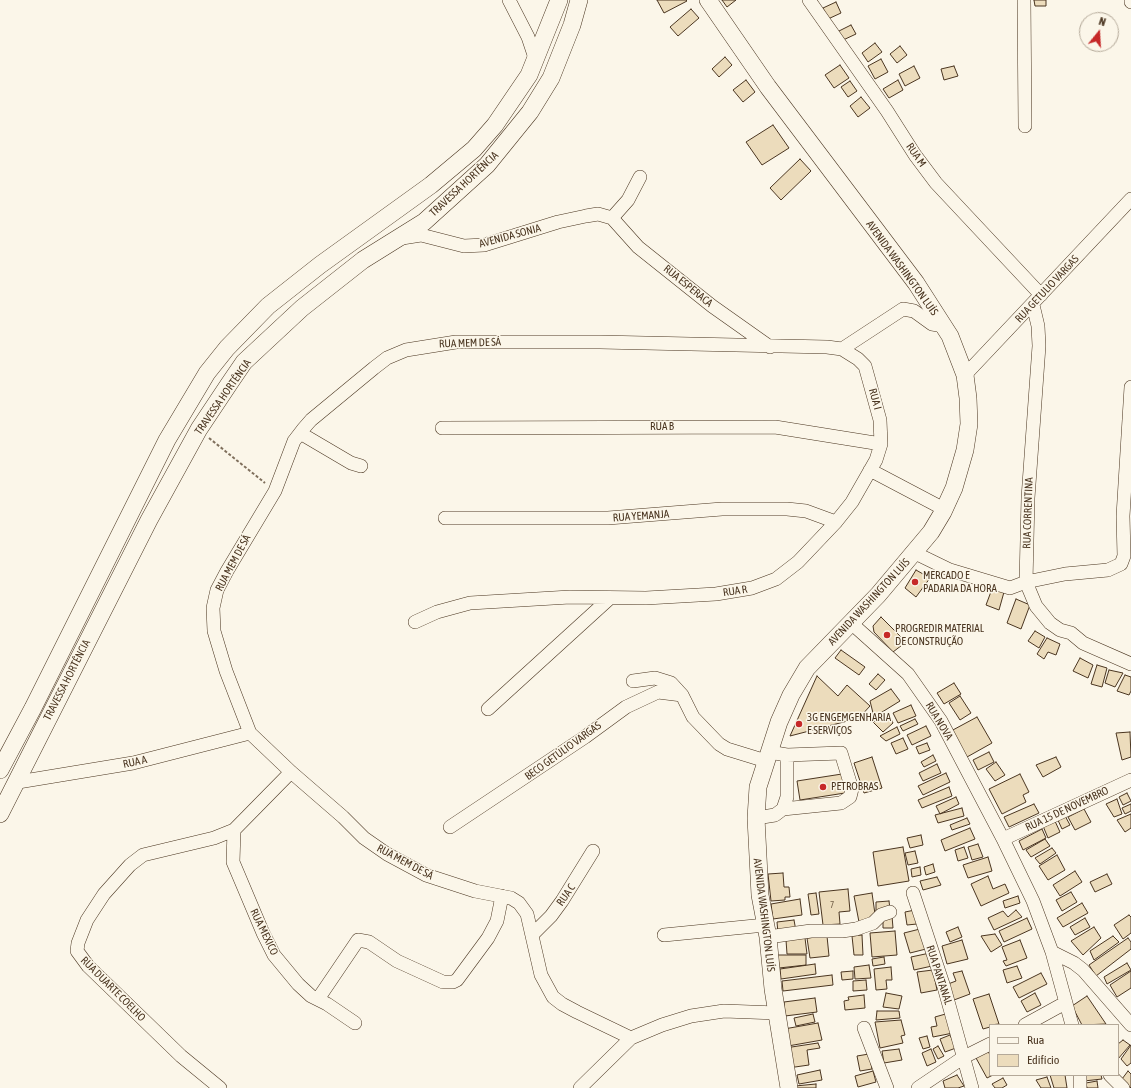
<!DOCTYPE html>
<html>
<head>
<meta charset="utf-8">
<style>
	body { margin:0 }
	#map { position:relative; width:1131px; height:1088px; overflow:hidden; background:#fbf6e9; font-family:"Asap Condensed",sans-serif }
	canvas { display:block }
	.legend { position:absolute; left:989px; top:1024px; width:130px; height:52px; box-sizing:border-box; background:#fbf6e9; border:1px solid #b4a999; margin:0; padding:5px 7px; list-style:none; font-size:12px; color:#4a3520 }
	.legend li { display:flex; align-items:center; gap:8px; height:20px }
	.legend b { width:20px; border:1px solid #b4a999 }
	.north { position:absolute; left:1079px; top:12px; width:40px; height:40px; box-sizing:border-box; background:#fbf6e9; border:1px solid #b4a999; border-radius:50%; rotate:18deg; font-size:11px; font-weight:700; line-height:16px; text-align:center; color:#4a3520 }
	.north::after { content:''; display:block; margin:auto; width:14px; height:18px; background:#c62828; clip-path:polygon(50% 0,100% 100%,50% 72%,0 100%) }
</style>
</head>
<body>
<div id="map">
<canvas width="1131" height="1088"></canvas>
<ul class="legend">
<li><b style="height:5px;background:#fbf6e9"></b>Rua</li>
<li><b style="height:11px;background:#ecdcbc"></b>Edifício</li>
</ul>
<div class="north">N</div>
</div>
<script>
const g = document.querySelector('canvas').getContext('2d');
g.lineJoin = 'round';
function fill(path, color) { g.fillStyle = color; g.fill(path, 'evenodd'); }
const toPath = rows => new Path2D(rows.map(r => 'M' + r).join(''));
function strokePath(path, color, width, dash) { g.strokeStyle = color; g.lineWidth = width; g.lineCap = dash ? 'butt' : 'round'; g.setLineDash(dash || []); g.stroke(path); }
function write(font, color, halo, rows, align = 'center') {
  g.font = font + ' "Asap Condensed",sans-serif'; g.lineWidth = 3; g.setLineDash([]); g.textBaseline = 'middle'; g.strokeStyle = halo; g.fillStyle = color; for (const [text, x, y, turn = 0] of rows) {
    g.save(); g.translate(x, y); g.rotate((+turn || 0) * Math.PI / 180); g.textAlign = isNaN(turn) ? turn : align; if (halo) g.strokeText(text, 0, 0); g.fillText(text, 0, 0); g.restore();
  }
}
const building = toPath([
	[657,0,686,0,687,1,664,13,657,0],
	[722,0,736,0,727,7,722,0],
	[1034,0,1046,0,1046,6,1035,6,1034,0],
	[836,2,841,13,828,19,823,8,836,2],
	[691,9,699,18,678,36,670,27,691,9],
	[851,25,856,34,841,41,837,32,851,25],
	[875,43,882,52,868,62,862,53,875,43],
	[900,46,907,55,897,63,890,54,900,46],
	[725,57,732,65,719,77,712,69,725,57],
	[881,59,888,72,875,79,868,66,881,59],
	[840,65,849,78,834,88,825,75,840,65],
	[914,66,920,78,905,86,899,74,914,66],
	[954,66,958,76,944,80,941,69,954,66],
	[746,80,755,92,743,102,733,90,746,80],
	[898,80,903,90,889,98,883,89,898,80],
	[850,81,857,91,848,97,841,87,850,81],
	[861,97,870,108,858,117,850,106,861,97],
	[773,125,789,148,762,165,746,142,773,125],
	[800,159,811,171,781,200,770,188,800,159],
	[916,570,930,578,916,597,905,588,916,570],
	[992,589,1004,592,999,610,986,605,992,589],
	[1016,599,1030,605,1021,629,1007,623,1016,599],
	[881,617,906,642,893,652,874,632,873,626,881,617],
	[1035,631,1045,637,1039,648,1028,641,1035,631],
	[1047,638,1060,644,1056,655,1048,652,1044,659,1037,654,1047,638],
	[841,650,865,667,859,675,835,658,841,650],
	[1080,658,1093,665,1088,678,1073,671,1080,658],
	[1097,665,1107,668,1102,687,1091,684,1097,665],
	[1109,670,1123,673,1115,687,1105,683,1109,670],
	[878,674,885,680,876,690,869,684,878,674],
	[1125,675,1131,677,1131,691,1129,695,1117,691,1125,675],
	[817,676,838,696,847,685,870,706,859,718,790,736,817,676],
	[954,683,961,694,944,704,937,693,954,683],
	[891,689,900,701,874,717,870,701,891,689],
	[960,696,971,713,960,720,949,703,960,696],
	[911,705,916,716,898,723,893,713,911,705],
	[889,714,893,723,883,732,873,722,889,714],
	[977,717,992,743,967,757,951,731,977,717],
	[915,719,918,724,903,731,900,726,915,719],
	[926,726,931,736,912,745,907,735,926,726],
	[897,727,900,734,886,741,880,736,897,727],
	[1130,732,1131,757,1122,760,1116,733,1130,732],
	[903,738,908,749,896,754,891,743,903,738],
	[927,743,930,750,919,754,916,747,927,743],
	[989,752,994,762,978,770,973,760,989,752],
	[933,755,936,761,924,767,921,762,933,755],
	[872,757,882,788,864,793,854,763,872,757],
	[1056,757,1061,767,1043,777,1036,765,1056,757],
	[996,762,1005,775,995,781,986,769,996,762],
	[937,764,941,773,923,781,919,773,937,764],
	[946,773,950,782,923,795,918,786,946,773],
	[842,774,845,793,800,800,797,781,842,774],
	[1020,774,1029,792,1023,795,1026,802,1002,814,989,789,1020,774],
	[949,787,952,796,922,808,918,800,949,787],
	[1127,793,1131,801,1123,805,1119,797,1127,793],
	[956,797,959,804,940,814,936,806,956,797],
	[1117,799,1122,814,1114,817,1106,804,1117,799],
	[1034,804,1039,813,1009,827,1004,817,1034,804],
	[1131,804,1131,811,1125,814,1122,808,1131,804],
	[962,808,964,816,938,823,935,815,962,808],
	[1084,809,1091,822,1075,830,1068,817,1084,809],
	[1064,814,1070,825,1062,829,1057,818,1064,814],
	[1131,814,1131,828,1125,832,1117,820,1131,814],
	[967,818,970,824,952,830,950,825,967,818],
	[1054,819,1060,832,1048,838,1043,826,1054,819],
	[970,828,975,839,945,851,941,840,970,828],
	[1042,829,1046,838,1023,850,1019,841,1042,829],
	[921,835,923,845,910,848,907,838,921,835],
	[1045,839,1050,846,1031,857,1026,850,1045,839],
	[978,844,983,857,972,860,968,847,978,844],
	[903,847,909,881,878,886,873,852,903,847],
	[964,847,968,858,958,861,955,850,964,847],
	[1052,848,1056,853,1040,864,1035,858,1052,848],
	[915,851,918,863,908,865,905,853,915,851],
	[1057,855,1065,870,1048,880,1039,866,1057,855],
	[988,857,992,871,968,878,963,865,988,857],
	[933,864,935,872,926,875,924,867,933,864],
	[920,867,921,875,912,877,911,869,920,867],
	[1075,871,1082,882,1060,896,1053,885,1075,871],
	[783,873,784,887,789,887,790,897,785,897,785,900,771,901,768,874,783,873],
	[1107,874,1112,884,1095,892,1090,882,1107,874],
	[988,876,993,889,1005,884,1009,893,981,906,971,884,988,876],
	[937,877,941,885,923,890,920,881,937,877],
	[848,889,850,911,839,912,840,924,823,925,819,892,848,889],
	[1071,892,1077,902,1062,911,1056,900,1071,892],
	[816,893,819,914,811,915,808,894,816,893],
	[872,893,875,914,870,920,859,922,854,896,872,893],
	[1018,896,1020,903,1005,908,1003,901,1018,896],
	[800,899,802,915,773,919,771,904,800,899],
	[889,901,890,909,876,913,876,902,889,901],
	[1082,903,1088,913,1063,927,1057,918,1082,903],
	[915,910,917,924,907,925,905,912,915,910],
	[1016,910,1022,917,994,930,988,918,1003,911,1008,917,1016,910],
	[1129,915,1131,917,1131,933,1123,939,1114,925,1129,915],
	[883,916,892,916,893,928,883,928,883,916],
	[1027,918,1032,929,1004,942,999,931,1027,918],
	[1085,918,1090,927,1075,935,1070,927,1085,918],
	[794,920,796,931,778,933,777,922,794,920],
	[958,927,962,937,950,942,946,932,958,927],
	[1094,927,1101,938,1083,955,1071,941,1094,927],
	[920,929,926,949,910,953,904,933,920,929],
	[895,931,897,955,872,957,870,933,895,931],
	[995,934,1002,945,991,952,981,936,995,934],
	[862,935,863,955,854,955,852,936,862,935],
	[827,936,829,956,810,958,807,938,827,936],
	[1113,936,1119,942,1094,960,1090,951,1113,936],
	[805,938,807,954,787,954,786,940,805,938],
	[1128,938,1131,942,1131,949,1096,976,1089,965,1128,938],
	[962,940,968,959,947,964,942,946,962,940],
	[1020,940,1027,958,1006,966,1003,961,1007,960,1002,947,1020,940],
	[930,953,932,966,914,970,911,957,930,953],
	[778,955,806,955,806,965,779,968,778,955],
	[884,957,885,964,873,966,872,959,884,957],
	[1127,963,1131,970,1107,984,1104,977,1127,963],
	[815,964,816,974,781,979,780,969,815,964],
	[869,965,871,978,855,979,854,967,869,965],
	[1017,966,1022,978,1007,983,1003,970,1017,966],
	[891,967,892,980,886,980,887,989,876,990,874,969,891,967],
	[933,970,937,990,921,993,917,972,933,970],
	[853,971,853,979,842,980,841,972,853,971],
	[962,971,970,994,954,1000,948,984,956,981,953,973,962,971],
	[1131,971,1131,988,1117,997,1110,985,1131,971],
	[1041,973,1047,984,1019,998,1013,987,1041,973],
	[832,975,833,985,783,991,782,981,832,975],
	[866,980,867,990,853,991,853,981,866,980],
	[886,993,902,996,899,1009,883,1007,886,993],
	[1035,993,1041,1005,1027,1012,1021,1001,1035,993],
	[989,994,999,1024,990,1025,990,1027,983,1029,973,999,989,994],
	[864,995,865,1008,845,1010,844,1001,849,1000,848,997,864,995],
	[1087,996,1106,1024,1082,1025,1072,1006,1087,996],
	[815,998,817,1012,785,1016,784,1002,815,998],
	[877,1011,899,1011,900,1018,876,1020,877,1011],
	[949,1013,953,1033,933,1037,931,1027,937,1026,935,1017,949,1013],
	[813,1014,815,1022,796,1026,794,1018,813,1014],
	[901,1020,905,1035,901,1036,903,1043,880,1048,875,1022,901,1020],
	[818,1023,822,1040,788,1046,784,1029,818,1023],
	[950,1035,956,1048,945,1052,940,1039,950,1035],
	[927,1036,930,1047,923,1049,919,1038,927,1036],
	[1123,1040,1130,1045,1118,1059,1118,1044,1123,1040],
	[818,1043,820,1048,807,1050,809,1065,788,1068,785,1048,818,1043],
	[1131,1045,1131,1063,1127,1066,1121,1059,1131,1045],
	[938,1046,944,1056,938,1059,933,1049,938,1046],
	[899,1049,902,1060,884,1063,882,1051,899,1049],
	[931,1049,936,1062,927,1066,922,1053,931,1049],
	[988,1051,990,1055,990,1075,993,1075,987,1078,976,1058,988,1051],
	[869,1054,872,1069,860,1071,857,1056,869,1054],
	[820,1070,822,1080,799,1084,797,1075,820,1070],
	[873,1071,876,1082,858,1087,855,1076,873,1071],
	[1128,1071,1131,1074,1131,1088,1122,1079,1128,1071],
	[957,1075,964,1086,958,1088,945,1088,943,1081,957,1075],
	[1050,1075,1065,1075,1067,1088,1054,1088,1050,1075],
	[1084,1075,1101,1075,1102,1079,1084,1081,1084,1075],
	[1047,1077,1051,1088,1041,1088,1036,1080,1047,1077],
	[1003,1078,1007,1085,1002,1088,995,1088,992,1084,1003,1078],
	[1097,1081,1098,1088,1087,1088,1086,1083,1097,1081],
	[816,1084,816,1088,796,1088,795,1086,816,1084]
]);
const path = toPath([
	[209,438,265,483]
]);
const minor = toPath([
	[509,0,528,37,535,58],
	[809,0,887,111,915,155,936,183,1041,295],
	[1024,0,1025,126],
	[1131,0,1131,2],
	[612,218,638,247,712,306,770,347],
	[402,238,421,235,464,246,484,245,558,222,586,216,598,214,612,218,628,200,640,177],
	[1033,305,1038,326,1039,346,1028,498,1026,582,1036,606,1050,623,1060,630,1071,633,1083,643,1131,664],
	[842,349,903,309,914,311,932,324,944,326],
	[965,375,1131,199],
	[442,428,775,427,881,444],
	[300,433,351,463,361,466],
	[870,470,944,509],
	[445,518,608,518,722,509,787,509,806,511,836,522],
	[915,553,950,570,1010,588,1026,582,1065,574,1108,570,1121,564,1124,556,1123,516,1131,387],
	[415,622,437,612,470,603,570,597,646,598,716,594,752,588,776,579,798,562,836,522,852,502,876,460,881,444,880,420,865,366,858,359,842,349,827,347,600,342,456,342,406,350,387,358,374,368,311,420,304,428,294,441,275,491,227,571,217,590,213,608,214,631,226,671,250,733,291,772,343,817,364,838,387,854,426,875,475,891,511,898,519,903,527,914,541,975,553,997,562,1004,577,1012,631,1038],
	[850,622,908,674,941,721,1003,839,1033,901,1052,952,1072,1025],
	[633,681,655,678,671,683,682,695,693,717,719,744,727,749,766,761],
	[488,709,610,598],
	[769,752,787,755,841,753,852,789,850,797,841,803,783,809],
	[18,782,133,763,250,733],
	[756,818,775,815,783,809,787,797,787,755],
	[450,827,585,737,626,707,658,692,682,695],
	[234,830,233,862,263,933,274,955,298,984,311,996,327,1004,355,1023],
	[1003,839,1131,780],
	[913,893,944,987,972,1088],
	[532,935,551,916,562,901,593,851],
	[664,935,765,925],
	[768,937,811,931,842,931,856,929,873,923,881,915,890,912],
	[1052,952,1074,963,1083,970,1131,1025],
	[318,999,358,940,369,942,397,961,443,982,453,982,457,980,488,938,497,921,502,896],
	[1025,1025,1065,1003],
	[864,1028,887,1088],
	[1080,1075,1080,1088],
	[1110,1075,1123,1088],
	[220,1088,181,1056,88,966,77,951,78,943,87,920,104,894,130,865,143,855,214,838,234,830,291,772],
	[580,1088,631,1038,662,1025,691,1016,724,1011,777,1013],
	[918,1088,964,1057,990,1044]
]);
const major = toPath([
	[708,0,768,87,916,283,950,336,965,375,968,398,969,424,965,450,954,488,943,512,931,532,878,595,807,668,791,695,779,722,758,787,756,818,760,895,768,937,773,989,789,1088],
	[0,770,33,708,167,440,207,373,227,348,268,306,320,265,431,185,474,149,495,125,529,75,559,0],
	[0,814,149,520,199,429,229,384,244,362,302,308,363,260,424,222,487,165,530,112,551,78,572,25,579,0]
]);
const markers = [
	[915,582,4,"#c62828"],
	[887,635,4,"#c62828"],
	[799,724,4,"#c62828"],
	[823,787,4,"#c62828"]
];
const numberNames = [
	["7",832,905]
];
const streetNames = [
	["RUA M",916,155,55],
	["TRAVESSA HORTÊNCIA",464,184,-43],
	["AVENIDA SONIA",510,236,-15],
	["AVENIDA WASHINGTON LUÍS",902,268,54],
	["RUA ESPERACA",688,286,39],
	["RUA GETULIO VARGAS",1047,289,-47],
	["RUA MEM DE SÁ",470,343,-2],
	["TRAVESSA HORTÊNCIA",223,397,-55],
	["RUA I",875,399,75],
	["RUA B",662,427],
	["RUA CORRENTINA",1028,513,-88],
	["RUA YEMANJA",641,516,-4],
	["RUA MEM DE SÁ",233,563,-62],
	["RUA R",735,591,-9],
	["AVENIDA WASHINGTON LUÍS",869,602,-47],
	["TRAVESSA HORTÊNCIA",67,680,-63],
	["RUA NOVA",939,721,59],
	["BECO GETÚLIO VARGAS",563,751,-36],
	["RUA A",135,762,-12],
	["RUA 15 DE NOVEMBRO",1067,809,-25],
	["RUA MEM DE SÁ",405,862,28],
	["RUA C",566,895,-55],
	["AVENIDA WASHINGTON LUÍS",764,915,83],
	["RUA MEXICO",264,932,64],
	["RUA PANTANAL",939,975,72],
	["RUA DUARTE COELHO",113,989,45]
];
const poiNames = [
	["MERCADO E",923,576],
	["PADARIA DA HORA",923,589],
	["PROGREDIR MATERIAL",895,629],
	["DE CONSTRUÇÃO",895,642],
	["3G ENGEMGENHARIA",807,718],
	["E SERVIÇOS",807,731],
	["PETROBRAS",831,787]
];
fill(building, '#ecdcbc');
strokePath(building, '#4a3520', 1);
strokePath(minor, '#4a3520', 14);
strokePath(major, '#4a3520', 18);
strokePath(path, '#7f6f5c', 2, [3, 2]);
strokePath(minor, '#fbf6e9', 13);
strokePath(major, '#fbf6e9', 17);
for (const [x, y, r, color] of markers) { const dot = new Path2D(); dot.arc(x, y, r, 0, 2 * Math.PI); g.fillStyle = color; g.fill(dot); strokePath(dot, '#fbf6e9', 1.5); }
write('9px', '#725f47', null, numberNames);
write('11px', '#4a3520', '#fbf6e9', streetNames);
write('11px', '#4a3520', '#fbf6e9', poiNames, 'left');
</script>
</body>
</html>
